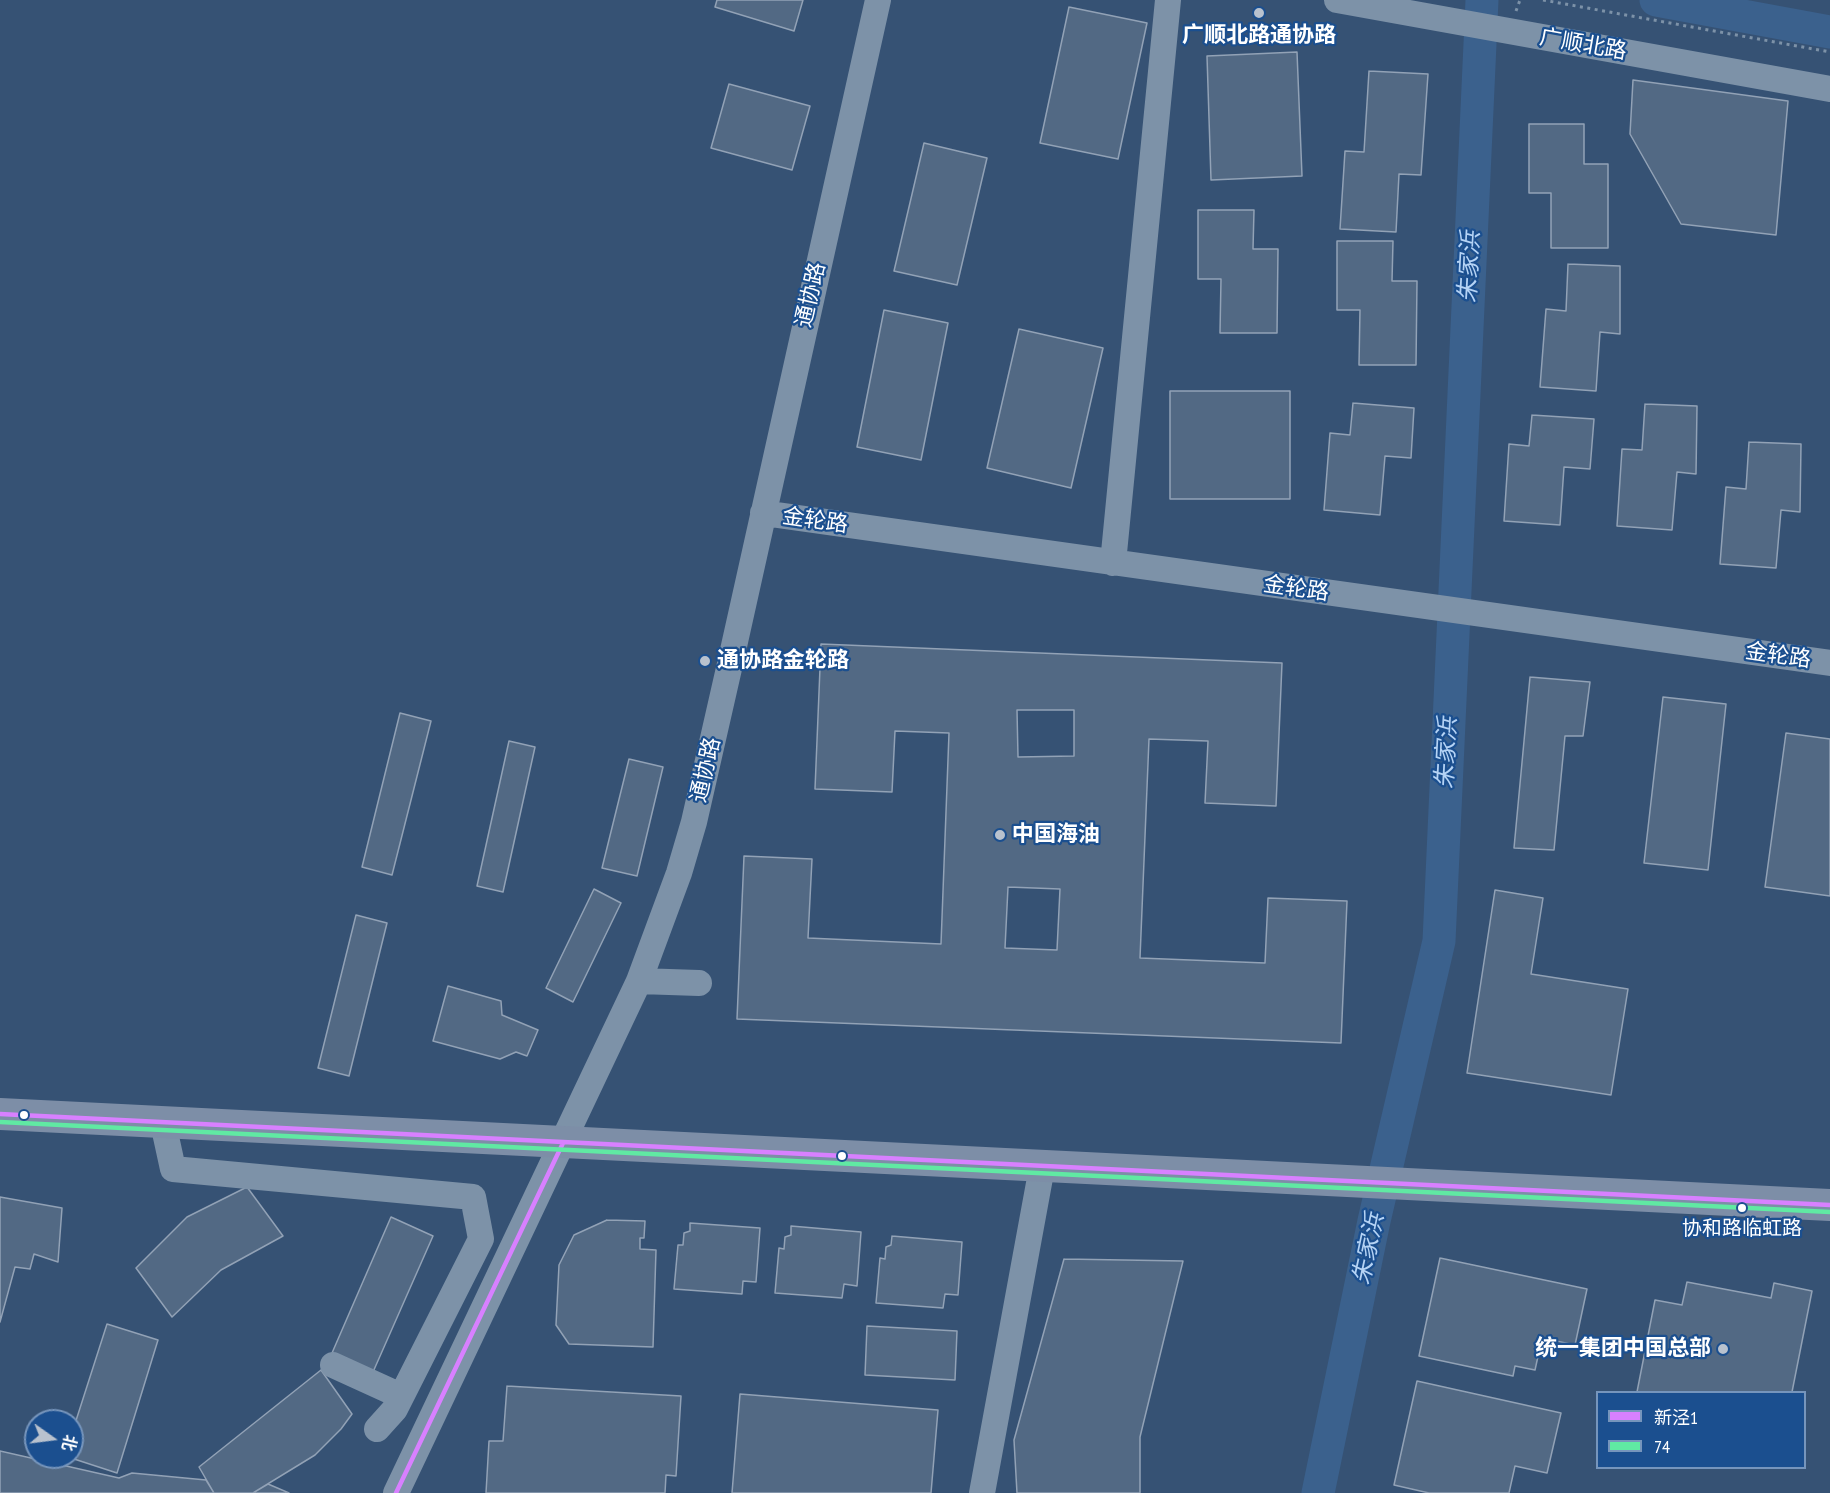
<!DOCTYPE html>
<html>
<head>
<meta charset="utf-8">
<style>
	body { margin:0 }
	#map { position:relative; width:1830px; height:1493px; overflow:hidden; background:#365274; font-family:"PT Sans Narrow","Noto Sans SC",sans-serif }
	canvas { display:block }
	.legend { position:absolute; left:1596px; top:1391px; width:210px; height:78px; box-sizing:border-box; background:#1b4f8f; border:2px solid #7695bc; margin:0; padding:8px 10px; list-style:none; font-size:18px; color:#fff }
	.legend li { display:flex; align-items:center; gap:12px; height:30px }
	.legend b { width:30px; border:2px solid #7695bc }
	.north { position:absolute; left:24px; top:1409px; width:60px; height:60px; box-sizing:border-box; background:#1b4f8f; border:2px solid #7695bc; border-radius:50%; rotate:104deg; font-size:16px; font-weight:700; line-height:24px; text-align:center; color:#fff }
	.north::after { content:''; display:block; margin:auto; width:21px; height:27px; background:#b9c2ce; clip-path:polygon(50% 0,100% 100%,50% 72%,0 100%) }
</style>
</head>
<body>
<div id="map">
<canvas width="1830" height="1493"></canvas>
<ul class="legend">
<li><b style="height:8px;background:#d880ff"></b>新泾1</li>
<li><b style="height:8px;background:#60e9a3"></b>74</li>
</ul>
<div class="north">北</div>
</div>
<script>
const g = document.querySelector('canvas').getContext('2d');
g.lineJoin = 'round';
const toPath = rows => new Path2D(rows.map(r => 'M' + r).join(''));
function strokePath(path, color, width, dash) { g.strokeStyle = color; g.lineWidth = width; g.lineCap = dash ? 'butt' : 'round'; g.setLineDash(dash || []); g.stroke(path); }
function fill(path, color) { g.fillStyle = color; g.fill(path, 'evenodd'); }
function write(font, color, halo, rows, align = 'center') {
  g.font = font + ' "PT Sans Narrow","Noto Sans SC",sans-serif'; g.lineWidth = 4.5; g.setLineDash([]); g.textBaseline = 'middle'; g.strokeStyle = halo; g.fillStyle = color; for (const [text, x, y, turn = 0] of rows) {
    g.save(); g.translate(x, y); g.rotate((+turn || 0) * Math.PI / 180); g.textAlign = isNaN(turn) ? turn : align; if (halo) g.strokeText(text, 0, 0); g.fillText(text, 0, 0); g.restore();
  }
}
const river = toPath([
	[1656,0,1830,32],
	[1318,1493,1374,1221,1439,941,1482,0]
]);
const building = toPath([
	[717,0,803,0,794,31,715,7,717,0],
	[1069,7,1147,23,1118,159,1040,143,1069,7],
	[1297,52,1302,176,1211,180,1207,56,1297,52],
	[1369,71,1428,74,1421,175,1399,174,1396,232,1340,229,1345,151,1364,152,1369,71],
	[1633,80,1788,101,1776,235,1681,224,1630,134,1633,80],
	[729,84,810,106,792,170,711,148,729,84],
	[1529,124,1584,124,1584,164,1608,164,1608,248,1551,248,1551,193,1529,193,1529,124],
	[924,143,987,158,957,285,894,271,924,143],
	[1198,210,1254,210,1253,249,1278,249,1277,333,1220,333,1221,279,1198,279,1198,210],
	[1337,241,1393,241,1392,281,1417,281,1416,365,1359,365,1360,310,1337,310,1337,241],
	[1568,264,1620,266,1620,334,1600,332,1596,391,1540,387,1546,309,1566,311,1568,264],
	[884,310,948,323,921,460,857,447,884,310],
	[1019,329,1103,348,1071,488,987,468,1019,329],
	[1170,391,1290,391,1290,499,1170,499,1170,391],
	[1353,403,1414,408,1411,458,1385,456,1380,515,1324,510,1330,433,1350,435,1353,403],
	[1645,404,1697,406,1696,474,1677,472,1672,530,1617,526,1622,449,1642,450,1645,404],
	[1532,415,1594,419,1590,469,1564,467,1560,525,1504,521,1509,444,1529,446,1532,415],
	[1749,442,1801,444,1800,512,1781,510,1776,568,1720,564,1726,487,1746,489,1749,442],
	[821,644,1282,663,1276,806,1205,803,1208,741,1149,739,1140,958,1265,963,1268,898,1347,901,1341,1043,737,1019,744,856,812,859,808,938,941,944,949,733,895,731,892,792,815,789,821,644],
	[1017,710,1074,710,1074,756,1018,757,1017,710],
	[1008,887,1060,889,1057,950,1005,948,1008,887],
	[1530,677,1590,682,1583,736,1565,736,1554,850,1514,848,1530,677],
	[1663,697,1726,704,1708,870,1644,863,1663,697],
	[400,713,431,721,392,875,362,867,400,713],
	[1786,733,1830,739,1830,896,1765,887,1786,733],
	[509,741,535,747,503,892,477,886,509,741],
	[629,759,663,767,637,876,602,868,629,759],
	[594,889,621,903,573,1002,546,988,594,889],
	[1495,890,1543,898,1531,974,1628,989,1611,1095,1467,1073,1495,890],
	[356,915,387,923,349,1076,318,1068,356,915],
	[448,986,501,1001,502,1015,538,1030,527,1056,516,1052,500,1059,433,1041,448,986],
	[247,1187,283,1236,221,1270,172,1317,136,1268,187,1217,247,1187],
	[0,1197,62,1208,58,1262,34,1254,30,1269,15,1267,0,1322,0,1197],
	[391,1217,433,1236,373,1372,332,1353,391,1217],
	[607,1220,645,1221,644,1238,640,1238,640,1249,656,1250,653,1347,569,1344,556,1325,559,1265,574,1235,607,1220],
	[690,1223,760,1228,756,1282,743,1281,742,1294,674,1289,678,1245,683,1245,684,1233,690,1231,690,1223],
	[791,1226,861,1232,857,1286,844,1284,842,1298,775,1293,779,1248,784,1249,785,1237,791,1235,791,1226],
	[892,1236,962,1242,958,1295,945,1294,943,1308,876,1303,880,1258,885,1259,886,1247,891,1245,892,1236],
	[1440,1258,1587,1289,1575,1345,1542,1338,1535,1370,1515,1366,1513,1376,1419,1356,1440,1258],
	[1064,1259,1183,1261,1140,1437,1140,1493,1017,1493,1014,1440,1064,1259],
	[1687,1282,1771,1298,1774,1283,1812,1291,1792,1392,1637,1392,1655,1300,1682,1305,1687,1282],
	[107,1324,158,1340,117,1473,68,1457,72,1457,72,1433,107,1324],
	[867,1326,957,1331,955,1380,865,1375,867,1326],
	[321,1370,352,1414,341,1429,315,1455,253,1493,214,1493,199,1467,321,1370],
	[1417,1381,1561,1413,1547,1473,1515,1466,1509,1493,1429,1493,1394,1485,1417,1381],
	[507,1386,681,1396,676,1476,666,1475,665,1493,486,1493,489,1441,503,1441,507,1386],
	[740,1394,938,1410,931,1493,732,1493,740,1394],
	[0,1451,119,1478,132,1473,206,1480,214,1493,0,1493,0,1451],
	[268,1484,289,1493,253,1493,268,1484]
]);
const path = toPath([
	[1543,0,1830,52],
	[1516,11,1520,0]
]);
const minor = toPath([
	[1337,0,1830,89],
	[763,513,1830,663],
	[1113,563,1168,0],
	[639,981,699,983],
	[163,1123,173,1169,473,1197,481,1239,395,1409,377,1429],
	[333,1365,401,1396],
	[396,1493,639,981,679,873,694,822,730,664,878,0],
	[982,1493,1042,1167]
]);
const major = toPath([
	[0,1114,1830,1205]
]);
const bus1 = toPath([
	[0,1114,1830,1205],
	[396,1493,563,1143]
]);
const bus2 = toPath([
	[0,1122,1830,1212]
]);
const markers = [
	[1259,13,6,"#b9c2ce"],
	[705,661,6,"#b9c2ce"],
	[1000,835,6,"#b9c2ce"],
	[24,1115,5,"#fff"],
	[842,1156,5,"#fff"],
	[1742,1208,5,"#fff"],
	[1723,1349,6,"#b9c2ce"]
];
const busNames = [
	["协和路临虹路",1742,1229]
];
const poiNames = [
	["广顺北路通协路",1259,36,"center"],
	["通协路金轮路",717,661],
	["中国海油",1012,835],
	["统一集团中国总部",1711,1349,"right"]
];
const streetNames = [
	["广顺北路",1583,45,10],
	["通协路",811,295,-77],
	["金轮路",815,521,8],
	["金轮路",1296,589,8],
	["金轮路",1778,656,8],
	["通协路",706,770,-77]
];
const waterNames = [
	["朱家浜",1470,267,-87],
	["朱家浜",1447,753,-87],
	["朱家浜",1369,1249,-78]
];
strokePath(river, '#3b618d', 33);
fill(building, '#526984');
strokePath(building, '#92a2b6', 1.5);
strokePath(path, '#7d92a8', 3, [3, 4.5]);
strokePath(minor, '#7d92a8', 26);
strokePath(major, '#7d8ea7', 32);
strokePath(bus1, '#d880ff', 4.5);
strokePath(bus2, '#60e9a3', 4.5);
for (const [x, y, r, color] of markers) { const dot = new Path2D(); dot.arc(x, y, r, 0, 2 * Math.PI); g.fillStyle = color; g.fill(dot); strokePath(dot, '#1b4f8f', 2); }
write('20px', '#fff', '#1b4f8f', busNames);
write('bold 22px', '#fff', '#1b4f8f', poiNames, 'left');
write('22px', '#fff', '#1b4f8f', streetNames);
write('italic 24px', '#b5d3f5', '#1b4f8f', waterNames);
</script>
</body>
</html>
